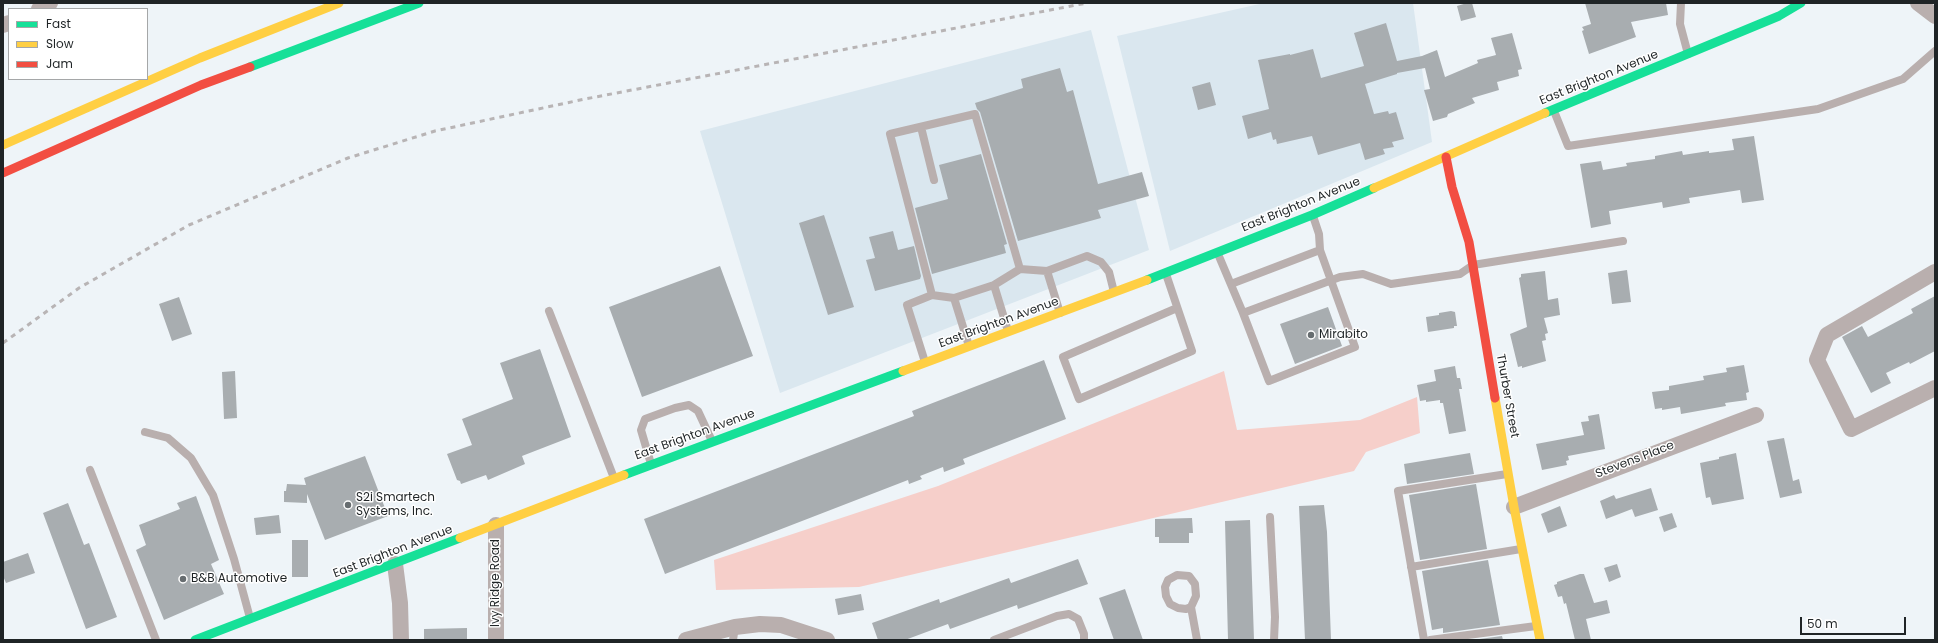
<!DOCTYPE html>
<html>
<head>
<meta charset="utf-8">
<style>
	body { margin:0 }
	#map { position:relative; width:1938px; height:643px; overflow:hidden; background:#eef4f8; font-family:Poppins,sans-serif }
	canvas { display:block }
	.frame { position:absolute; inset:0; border:4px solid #1f2426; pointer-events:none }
	.legend { position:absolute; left:8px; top:8px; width:140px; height:72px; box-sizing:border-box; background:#fff; border:1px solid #a5a7a8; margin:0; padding:5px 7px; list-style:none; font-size:12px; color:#1f2426 }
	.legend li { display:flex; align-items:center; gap:8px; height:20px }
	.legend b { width:20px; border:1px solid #a5a7a8 }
	.scale { position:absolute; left:1800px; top:617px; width:106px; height:18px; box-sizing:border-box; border:2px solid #1f2426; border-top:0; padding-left:5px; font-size:12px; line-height:14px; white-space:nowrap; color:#1f2426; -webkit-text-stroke:3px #fff; paint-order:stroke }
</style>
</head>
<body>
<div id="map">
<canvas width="1938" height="643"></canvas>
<div class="frame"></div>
<ul class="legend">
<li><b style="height:5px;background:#16e098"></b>Fast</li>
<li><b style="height:5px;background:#ffcf43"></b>Slow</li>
<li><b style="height:5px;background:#f24e42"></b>Jam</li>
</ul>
<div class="scale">50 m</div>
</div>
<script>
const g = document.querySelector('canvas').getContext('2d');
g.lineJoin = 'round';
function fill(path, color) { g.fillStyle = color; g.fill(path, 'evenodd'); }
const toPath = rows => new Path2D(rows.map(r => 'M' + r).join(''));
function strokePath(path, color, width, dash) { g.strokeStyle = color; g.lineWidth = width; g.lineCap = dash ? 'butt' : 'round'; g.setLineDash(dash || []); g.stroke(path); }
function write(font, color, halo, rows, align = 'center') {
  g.font = font + ' Poppins,sans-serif'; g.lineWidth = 3; g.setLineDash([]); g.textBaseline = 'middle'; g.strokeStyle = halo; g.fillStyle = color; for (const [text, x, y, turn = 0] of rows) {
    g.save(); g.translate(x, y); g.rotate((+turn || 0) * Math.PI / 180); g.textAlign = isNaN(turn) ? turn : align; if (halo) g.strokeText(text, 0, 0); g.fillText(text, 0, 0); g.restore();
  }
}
const built = toPath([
	[1264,3,1413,3,1432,142,1170,251,1117,36],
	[1091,30,1149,250,780,393,700,131]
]);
const green = toPath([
	[1224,371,1237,430,1360,420,1417,397,1420,433,1366,452,1354,471,859,587,716,590,714,560,938,486]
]);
const building = toPath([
	[1467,3,1472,3,1476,17,1461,21,1457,6],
	[1585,3,1666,3,1668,15,1631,22,1636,37,1589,54,1582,31,1584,30,1582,27,1591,24],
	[1386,23,1397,61,1422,56,1437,50,1445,77,1478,63,1477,60,1496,55,1491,38,1512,33,1522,69,1518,70,1519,76,1497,82,1499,90,1472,98,1475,103,1448,114,1447,117,1433,121,1424,90,1430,89,1425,68,1397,73,1397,74,1365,84,1374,114,1388,111,1389,114,1396,112,1404,139,1392,142,1394,147,1383,149,1385,154,1365,160,1360,143,1318,155,1312,136,1277,144,1276,139,1273,140,1271,132,1248,139,1242,116,1269,109,1258,60,1290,54,1290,55,1313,49,1321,78,1364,66,1354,33],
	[1060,68,1067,92,1073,90,1098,184,1142,172,1149,196,1098,210,1101,218,1018,241,980,112,977,109,975,103,1023,88,1021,79],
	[1210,82,1216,105,1198,110,1192,87],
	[1754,136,1764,200,1742,203,1740,190,1689,198,1690,203,1663,208,1662,202,1609,211,1611,224,1591,228,1580,164,1601,161,1603,170,1627,166,1626,163,1655,159,1655,156,1682,151,1683,155,1709,151,1709,153,1734,150,1732,139],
	[981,154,1007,244,1004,245,1006,253,932,274,915,208,948,199,939,165],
	[824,215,854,307,828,315,799,223],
	[893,231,898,250,914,246,921,276,920,279,875,291,866,260,875,258,869,237],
	[720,266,753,356,642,397,609,307],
	[1627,270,1631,302,1612,304,1608,273],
	[1545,271,1548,300,1558,298,1560,315,1544,318,1548,333,1545,334,1546,340,1542,341,1546,361,1522,368,1522,366,1518,367,1510,334,1527,327,1519,278,1521,277,1521,274],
	[1935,296,1935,351,1910,364,1909,362,1886,373,1891,383,1871,393,1842,337,1862,326,1868,337,1913,313,1911,309],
	[179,297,192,334,172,341,159,304],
	[1328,307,1342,346,1295,364,1280,324],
	[1451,311,1455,312,1457,326,1454,326,1454,328,1428,332,1426,317,1439,315,1439,313],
	[540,349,571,437,522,456,525,464,488,480,486,475,461,484,460,481,457,480,447,454,472,445,462,419,513,399,500,363],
	[1044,360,1066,419,963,459,965,464,944,472,943,467,920,476,922,479,909,484,908,480,665,574,644,519,914,416,912,411],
	[1744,365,1749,392,1746,393,1747,400,1725,403,1726,406,1681,414,1680,407,1662,410,1662,408,1655,409,1652,392,1669,390,1669,386,1704,380,1703,376,1727,372,1726,368],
	[1455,366,1457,378,1460,378,1462,389,1459,389,1466,431,1449,434,1443,403,1440,403,1440,400,1426,402,1426,400,1420,401,1417,385,1436,381,1434,370],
	[235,371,237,418,224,419,222,372],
	[1599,414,1605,449,1568,456,1569,460,1566,461,1567,465,1542,470,1536,444,1584,435,1581,422,1589,421,1588,416],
	[1784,438,1793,481,1799,479,1802,493,1780,498,1767,441],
	[1470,453,1474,474,1407,484,1404,464],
	[1736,453,1744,499,1712,505,1710,497,1706,498,1700,463,1719,459,1719,457],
	[365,456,388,516,325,540,307,494,307,503,284,502,284,491,286,491,287,484,306,485,304,478],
	[1476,484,1487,549,1420,560,1409,495],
	[1651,488,1658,510,1635,517,1632,509,1606,519,1600,501,1614,495,1616,499],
	[196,496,219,560,211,564,224,594,164,620,136,550,146,545,139,525,180,509,177,503],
	[68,503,84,545,89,543,117,617,86,629,43,513],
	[1324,505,1327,532,1331,640,1305,640,1299,506],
	[1560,506,1567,526,1548,533,1541,514],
	[1672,513,1677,527,1664,532,1659,517],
	[279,515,281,533,256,535,254,518],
	[1192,518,1193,533,1189,533,1189,543,1159,543,1159,537,1155,537,1155,519],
	[1250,520,1254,640,1228,640,1225,521],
	[292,540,308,540,308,577,292,577],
	[28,553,35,573,6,583,3,576,3,562],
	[1078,559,1088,584,1018,609,1017,605,950,629,948,624,905,640,878,640,872,623,939,599,940,603,1009,578,1011,583],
	[1488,560,1500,625,1443,633,1443,628,1432,630,1422,571],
	[1617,564,1621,577,1609,582,1604,568],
	[1580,574,1584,574,1594,603,1607,600,1610,613,1586,619,1591,640,1575,640,1566,603,1564,604,1562,596,1558,597,1554,585,1557,584,1557,582],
	[1125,589,1143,640,1114,640,1099,598],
	[861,594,864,610,838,615,835,599],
	[467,628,467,640,424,640,424,629],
	[1502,636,1503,640,1472,640]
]);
const lane = toPath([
	[1681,3,1680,24,1688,54],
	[1554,111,1568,146,1818,109,1903,79,1935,51],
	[921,127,934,180],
	[1218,254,1243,313,1340,277,1363,274,1391,284,1460,274,1473,265,1623,241],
	[1020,269,1047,271,1060,313],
	[1047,271,1087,256,1101,262,1109,272,1114,292],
	[1166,274,1192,351,1079,399,1063,357,1177,308],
	[1231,284,1320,250],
	[932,295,890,134,975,114,1020,269,994,285],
	[549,311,614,478],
	[1243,313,1269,381,1355,347,1320,250,1319,234,1313,216],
	[969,346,954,298,994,285,1008,331],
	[925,362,907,305,932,295,954,298],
	[145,432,168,438,191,458,213,495,234,559,250,618],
	[651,464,641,430,645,419,675,408,689,405,698,411,712,441],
	[90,470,156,640],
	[1270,517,1275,617,1274,640],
	[1411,567,1521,549],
	[1191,607,1186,609,1178,608,1170,604,1166,596,1165,587,1168,580,1177,575,1189,576,1195,584,1196,596,1191,607,1197,640],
	[733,640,735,627],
	[994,640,1057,616,1069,614,1078,619,1084,634,1084,640],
	[1424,640,1398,491,1507,474],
	[1430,640,1536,626]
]);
const street = toPath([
	[1918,3,1935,16],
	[39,9,50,3],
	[3,25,9,23],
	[1935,272,1827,335,1817,360,1851,429,1935,388],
	[1514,507,1756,415],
	[496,525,496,640],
	[395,564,400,603,401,640],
	[686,640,735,627,760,624,781,625,827,640]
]);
const fast = toPath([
	[250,67,419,3],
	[1545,113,1779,16,1801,3],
	[1147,280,1312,215,1374,188],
	[624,475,903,371],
	[195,640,460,538]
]);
const slow = toPath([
	[3,145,200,58,339,3],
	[1374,188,1545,113],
	[903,371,1147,280],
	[1495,398,1514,507,1540,640],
	[460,538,624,475]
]);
const jam = toPath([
	[1446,157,1452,187,1469,242,1495,398],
	[3,173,201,85,250,67]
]);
const rail = toPath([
	[3,343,79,288,189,225,348,158,435,131,585,99,1087,3]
]);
const markers = [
	[1311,335,4,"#676d70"],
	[348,505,4,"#676d70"],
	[183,579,4,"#676d70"]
];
const streetNames = [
	["East Brighton Avenue",1599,78,-22],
	["East Brighton Avenue",1301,205,-22],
	["East Brighton Avenue",999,323,-20],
	["Thurber Street",1507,396,80],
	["East Brighton Avenue",695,435,-20],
	["Stevens Place",1635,460,-21],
	["East Brighton Avenue",393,552,-21],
	["Ivy Ridge Road",496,583,-90]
];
const poiNames = [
	["Mirabito",1319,335],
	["S2i Smartech",356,498],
	["Systems, Inc.",356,512],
	["B&B Automotive",191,579]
];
fill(built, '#dae7ef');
fill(green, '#f6cfca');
fill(building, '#a8adb0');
strokePath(lane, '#b9afae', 8);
strokePath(street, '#b9afae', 16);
strokePath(fast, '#16e098', 9);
strokePath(slow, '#ffcf43', 9);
strokePath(jam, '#f24e42', 9);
strokePath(rail, '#b8b4b5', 3, [5, 5]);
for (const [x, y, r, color] of markers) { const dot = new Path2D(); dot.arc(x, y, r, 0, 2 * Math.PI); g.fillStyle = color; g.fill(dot); strokePath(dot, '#fff', 1.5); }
write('12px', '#1f2426', '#fff', streetNames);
write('12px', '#1f2426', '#fff', poiNames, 'left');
</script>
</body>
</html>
